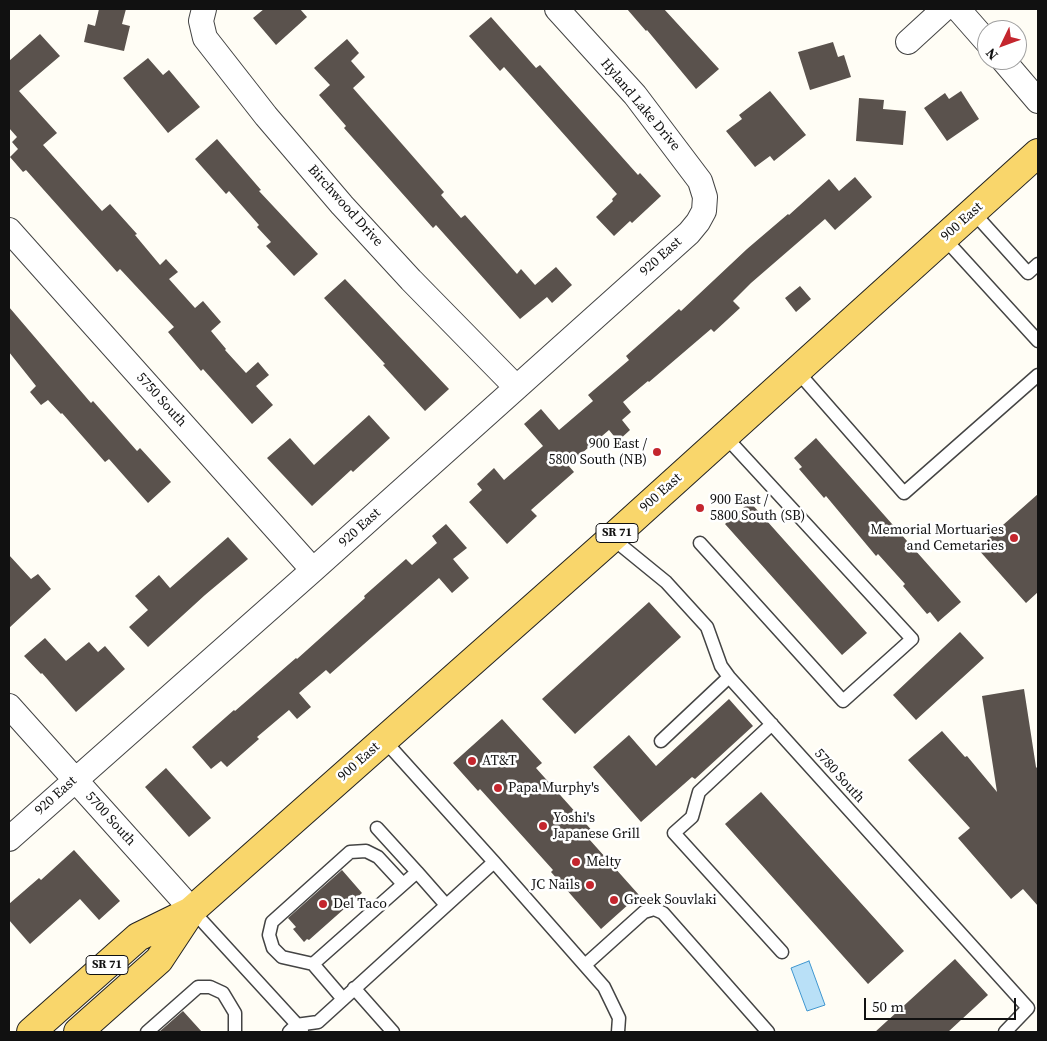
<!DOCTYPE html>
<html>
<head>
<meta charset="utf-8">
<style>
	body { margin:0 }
	#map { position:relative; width:1047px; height:1041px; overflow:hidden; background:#fffdf5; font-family:"Source Serif 4",serif }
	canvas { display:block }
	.frame { position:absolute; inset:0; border:10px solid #111; pointer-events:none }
	.north { position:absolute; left:977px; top:20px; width:50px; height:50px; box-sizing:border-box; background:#fff; border:1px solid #a0a0a0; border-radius:50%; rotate:228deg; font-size:14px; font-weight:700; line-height:20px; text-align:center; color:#111 }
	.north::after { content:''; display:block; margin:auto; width:18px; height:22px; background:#c4262e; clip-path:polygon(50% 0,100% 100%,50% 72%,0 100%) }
	.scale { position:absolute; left:864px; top:998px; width:152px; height:22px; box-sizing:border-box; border:2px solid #111; border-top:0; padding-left:6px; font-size:15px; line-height:18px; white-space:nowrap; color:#111; -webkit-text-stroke:4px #fff; paint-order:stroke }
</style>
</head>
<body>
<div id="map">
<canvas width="1047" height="1041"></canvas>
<div class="frame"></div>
<div class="north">N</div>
<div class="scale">50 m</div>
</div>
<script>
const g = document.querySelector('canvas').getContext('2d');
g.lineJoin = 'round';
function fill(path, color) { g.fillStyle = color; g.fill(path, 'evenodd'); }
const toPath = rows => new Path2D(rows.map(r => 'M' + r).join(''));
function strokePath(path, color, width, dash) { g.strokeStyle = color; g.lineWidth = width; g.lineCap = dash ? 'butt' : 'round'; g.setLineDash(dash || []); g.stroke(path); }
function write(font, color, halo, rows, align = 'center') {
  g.font = font + ' "Source Serif 4",serif'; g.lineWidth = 5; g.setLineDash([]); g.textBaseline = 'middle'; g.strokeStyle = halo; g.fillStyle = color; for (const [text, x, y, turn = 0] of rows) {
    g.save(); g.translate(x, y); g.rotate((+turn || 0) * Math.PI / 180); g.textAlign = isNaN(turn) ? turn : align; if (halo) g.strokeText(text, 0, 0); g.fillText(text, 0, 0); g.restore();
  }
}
const water = toPath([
	[809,961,825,1005,807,1011,791,968,809,961]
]);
const building = toPath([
	[99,9,126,9,122,24,130,26,124,51,84,42,88,24,95,26],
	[264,9,300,9,307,17,276,45,253,18],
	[627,9,664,9,719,69,696,89,647,30,646,31],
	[491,17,536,68,540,65,638,175,640,173,661,196,632,223,630,221,614,236,596,217,613,201,612,199,617,194,504,67,500,71,469,36],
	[40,34,60,56,19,91,57,133,43,145,102,211,110,204,137,234,135,235,160,265,166,259,178,272,169,279,195,308,203,301,221,322,211,331,226,349,225,350,246,373,258,362,269,375,256,386,273,405,252,424,203,369,201,371,168,332,174,327,120,269,117,272,26,170,23,172,10,157,18,149,12,142,17,137,9,128,9,61],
	[347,39,359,53,351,61,365,77,353,88,444,192,441,195,461,218,465,215,517,274,521,269,535,285,556,267,572,285,552,303,547,297,520,319,436,225,433,228,344,128,346,126,319,95,330,85,314,68],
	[833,42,838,57,844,55,851,77,810,90,798,52],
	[148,58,163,75,169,70,200,107,168,133,123,78],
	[770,91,806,135,774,161,770,156,755,167,726,131,742,119,739,115],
	[961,91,979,119,947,141,924,108,945,93,949,99],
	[859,98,884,100,883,109,906,111,903,145,856,141],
	[217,139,261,190,259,191,318,254,294,276,266,246,271,242,257,227,259,225,229,191,226,194,195,159],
	[855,177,872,197,835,230,825,219,751,283,733,301,740,308,714,332,711,329,649,382,648,381,623,402,631,412,622,420,630,430,618,441,609,430,568,465,574,472,531,510,537,516,507,544,469,502,482,490,477,484,494,468,504,480,543,446,524,424,541,409,559,430,593,401,588,395,629,360,626,356,679,309,681,311,747,249,788,214,789,215,829,179,839,191],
	[345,279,449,389,425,411,383,365,385,364,324,298],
	[800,286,811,299,796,312,785,298],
	[9,307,91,403,93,401,137,451,140,448,171,482,148,503,109,459,105,462,62,413,61,414,48,400,41,405,30,392,36,386,9,352],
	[369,415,390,438,353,472,351,470,312,506,267,458,290,438,314,465],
	[816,438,961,602,938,622,930,612,927,614,903,586,905,584,878,554,876,556,826,496,824,498,799,469,802,467,794,458],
	[1038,494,1038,592,1026,603,977,548],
	[750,502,867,633,842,655,725,524],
	[446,524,467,548,453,559,469,578,452,593,439,578,330,674,326,670,299,693,311,707,297,719,289,710,257,737,259,739,227,767,221,761,211,769,192,747,234,710,235,711,296,658,297,659,365,598,364,596,406,559,412,565,437,543,432,536],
	[228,537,248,559,205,595,148,647,129,627,148,610,135,596,159,575,170,588],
	[9,555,31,579,38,574,51,589,9,628],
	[649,602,681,637,575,734,542,699],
	[960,632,984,658,916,720,893,695],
	[45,638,66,661,89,642,98,652,105,646,125,669,76,712,42,673,41,674,24,656],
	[1024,689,1036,767,1038,769,1038,906,1023,889,1011,899,958,838,970,828,908,760,942,731,965,757,967,756,997,792,982,696],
	[729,699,753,726,695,779,692,777,641,822,593,767,629,735,656,766],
	[502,719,542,763,536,768,595,834,589,839,639,895,601,929,551,872,553,870,480,789,478,791,453,763],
	[166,768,211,818,189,837,145,787],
	[761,792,904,951,868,984,725,824],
	[74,850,120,901,99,920,80,899,30,944,9,920,9,904,39,878,41,880],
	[342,870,362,893,309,940,307,939,304,942,293,929,296,927,288,918],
	[955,959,988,995,948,1032,875,1032],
	[183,1011,202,1032,159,1032]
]);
const service = toPath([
	[973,212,1028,273,1038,264],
	[944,238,1038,341],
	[797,371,904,493,1038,375],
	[612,538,666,582,707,627,721,666,729,677,1028,1008,1005,1032],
	[700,543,843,701,912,639,724,435],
	[772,724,699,792,692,817,674,833,782,952],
	[384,740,494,862,604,987,619,1018,618,1032],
	[661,741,729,677],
	[377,828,417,872],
	[192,910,302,1030],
	[313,964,282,957,273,948,269,935,272,922,350,852,366,851,378,857,403,884],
	[585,965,644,912,654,909,663,913,768,1032],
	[354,988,393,1032],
	[343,999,313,964,417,872,446,905],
	[147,1032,198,987,210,987,223,993,235,1013,235,1032],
	[289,1032,296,1025,318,1022,494,862]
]);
const minor = toPath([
	[204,9,201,21,205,38,266,116,342,205,411,280,516,387],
	[958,9,987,42],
	[908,42,944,9],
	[1003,60,1038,101],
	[9,230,313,570],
	[9,706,192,910],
	[9,839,313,570,689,233,698,222,704,211,705,197,700,181,635,95,557,9]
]);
const primary = toPath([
	[31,1032,138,937,191,911],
	[78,1032,159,960,192,910,612,538,1038,153]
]);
const markers = [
	[657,452,5,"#c4262e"],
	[700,508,5,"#c4262e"],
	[1014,538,5,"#c4262e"],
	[472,761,5,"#c4262e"],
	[498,788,5,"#c4262e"],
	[543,826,5,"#c4262e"],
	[576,862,5,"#c4262e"],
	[590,885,5,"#c4262e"],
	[614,900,5,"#c4262e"],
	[323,904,5,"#c4262e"]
];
const shields = [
	[617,533,42],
	[107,965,42]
];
const shieldNames = [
	["SR 71",617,533],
	["SR 71",107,965]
];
const streetNames = [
	["Hyland Lake Drive",640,105,50],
	["Birchwood Drive",345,206,48],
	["900 East",962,222,-42],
	["920 East",661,257,-42],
	["5750 South",161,400,48],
	["900 East",661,493,-42],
	["920 East",360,528,-42],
	["900 East",359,762,-42],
	["5780 South",839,776,48],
	["920 East",56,796,-42],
	["5700 South",110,819,48]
];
const poiNames = [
	["900 East /",647,444,"right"],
	["5800 South (NB)",647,460,"right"],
	["900 East /",710,500],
	["5800 South (SB)",710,516],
	["Memorial Mortuaries",1004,530,"right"],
	["and Cemetaries",1004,546,"right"],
	["AT&T",482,761],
	["Papa Murphy's",508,788],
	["Yoshi's",553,818],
	["Japanese Grill",553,834],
	["Melty",586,862],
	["JC Nails",580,885,"right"],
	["Greek Souvlaki",624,900],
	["Del Taco",333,904]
];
fill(water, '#b9e0f7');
strokePath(water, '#3f96cf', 1);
fill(building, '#5a524d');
strokePath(service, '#444', 15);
strokePath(minor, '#444', 26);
strokePath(primary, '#222', 30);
strokePath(service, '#fff', 12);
strokePath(minor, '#fff', 24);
strokePath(primary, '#f9d66b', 28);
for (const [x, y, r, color] of markers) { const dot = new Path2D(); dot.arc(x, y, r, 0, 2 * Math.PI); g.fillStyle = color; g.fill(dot); strokePath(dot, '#fff', 2); }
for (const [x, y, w] of shields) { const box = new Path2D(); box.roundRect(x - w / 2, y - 9.5, w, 19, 4); g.fillStyle = '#fff'; g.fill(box); strokePath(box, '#111', 1); }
write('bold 12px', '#111', null, shieldNames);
write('14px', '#111', '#fff', streetNames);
write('14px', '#111', '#fff', poiNames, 'left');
</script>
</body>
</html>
